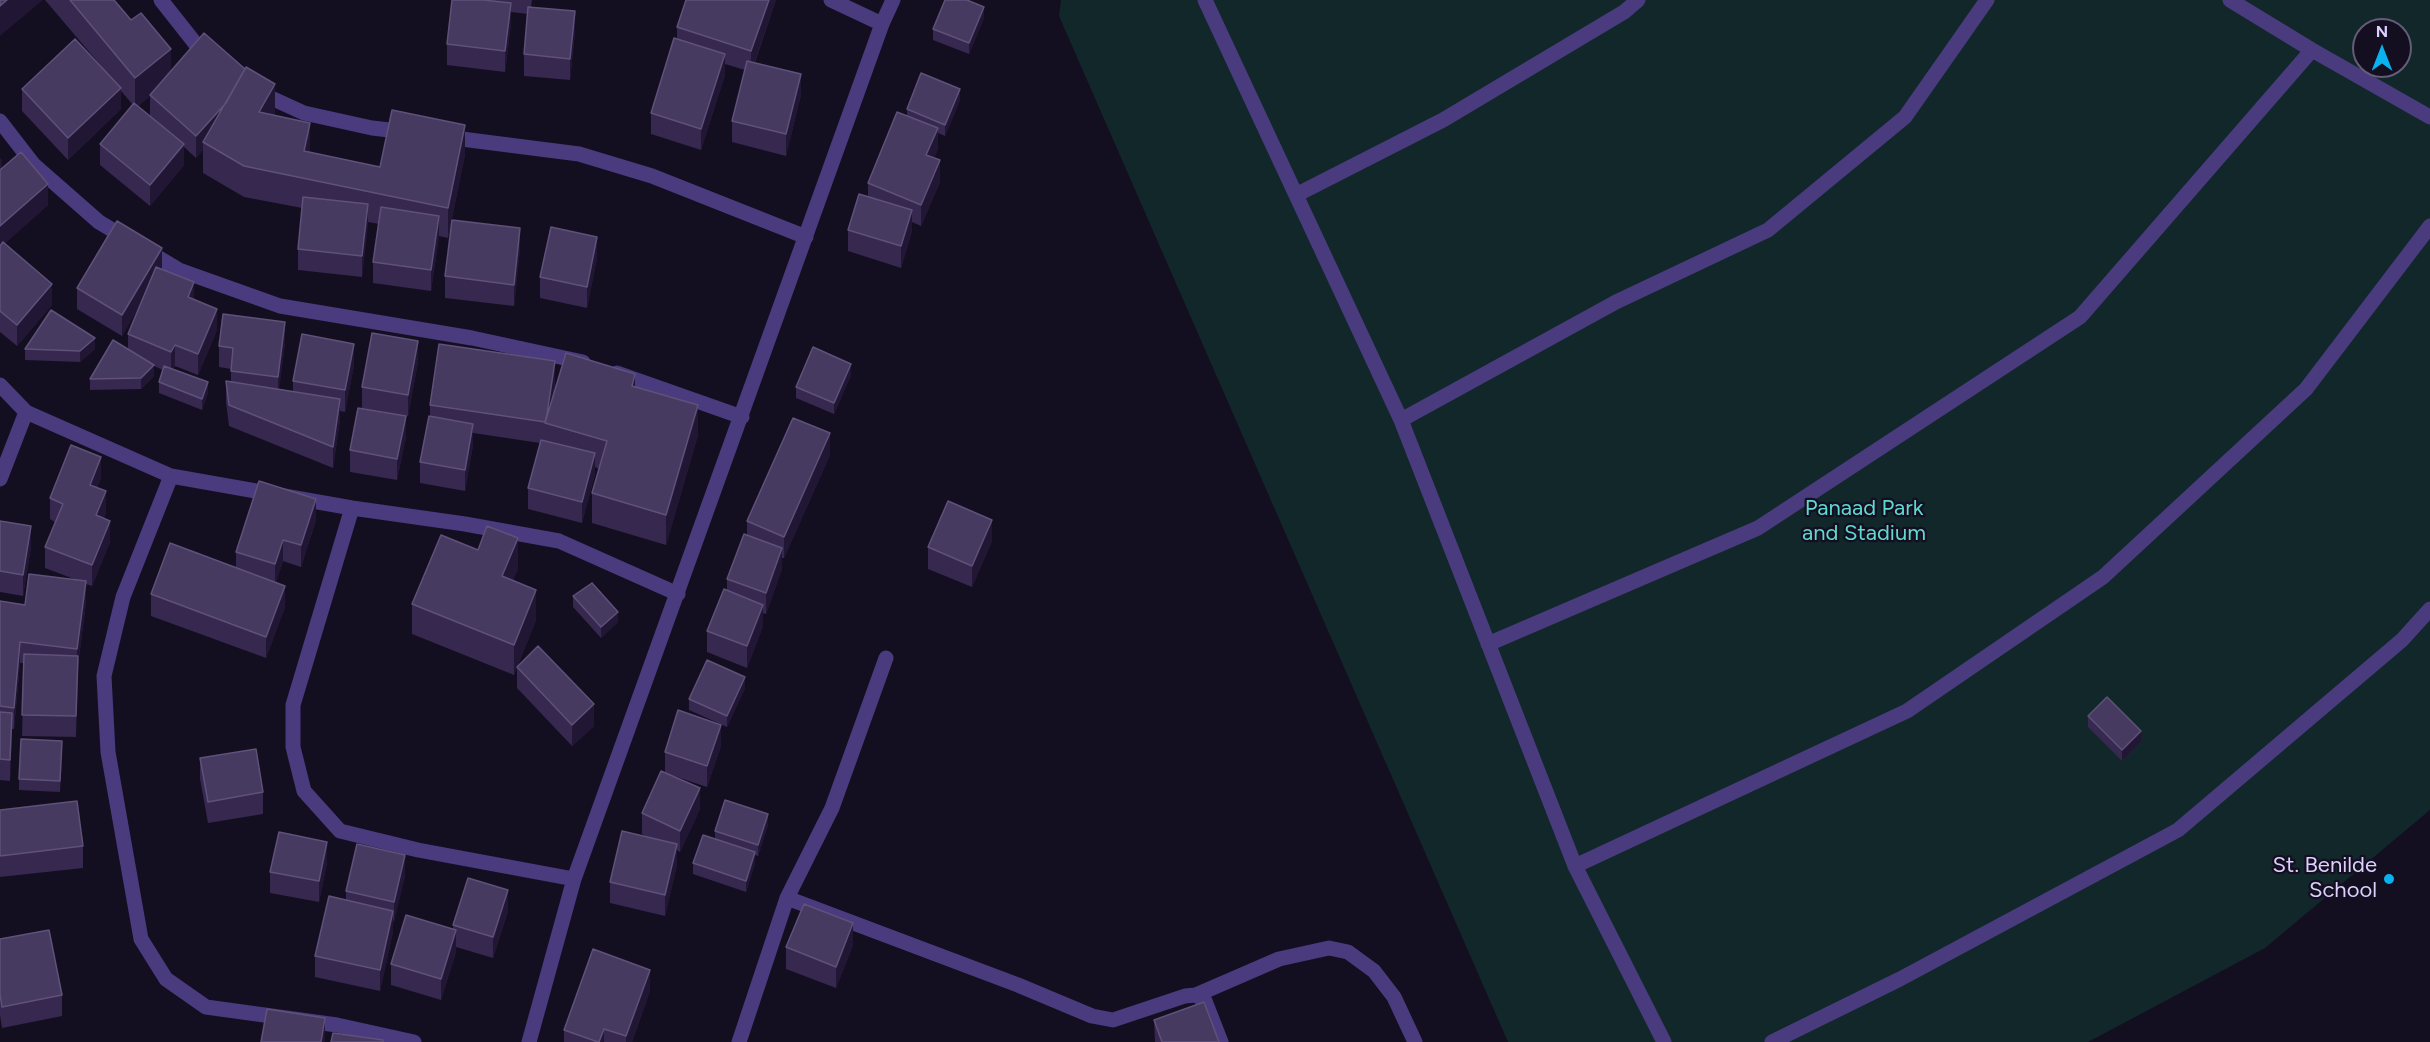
<!DOCTYPE html>
<html>
<head>
<meta charset="utf-8">
<style>
	body { margin:0 }
	#map { position:relative; width:2430px; height:1042px; overflow:hidden; background:#140e21; font-family:Figtree,sans-serif }
	canvas { display:block }
	.north { position:absolute; left:2352px; top:18px; width:60px; height:60px; box-sizing:border-box; background:#140e21; border:2px solid #645c79; border-radius:50%; rotate:0deg; font-size:16px; font-weight:700; line-height:24px; text-align:center; color:#dcd0fd }
	.north::after { content:''; display:block; margin:auto; width:21px; height:27px; background:#09b2ef; clip-path:polygon(50% 0,100% 100%,50% 72%,0 100%) }
</style>
</head>
<body>
<div id="map">
<canvas width="2430" height="1042"></canvas>
<div class="north">N</div>
</div>
<script>
const g = document.querySelector('canvas').getContext('2d');
g.lineJoin = 'round';
function fill(path, color) { g.fillStyle = color; g.fill(path, 'evenodd'); }
const toPath = rows => new Path2D(rows.map(r => 'M' + r).join(''));
function strokePath(path, color, width, dash) { g.strokeStyle = color; g.lineWidth = width; g.lineCap = dash ? 'butt' : 'round'; g.setLineDash(dash || []); g.stroke(path); }
function write(font, color, halo, rows, align = 'center') {
  g.font = font + ' Figtree,sans-serif'; g.lineWidth = 4.5; g.setLineDash([]); g.textBaseline = 'middle'; g.strokeStyle = halo; g.fillStyle = color; for (const [text, x, y, turn = 0] of rows) {
    g.save(); g.translate(x, y); g.rotate((+turn || 0) * Math.PI / 180); g.textAlign = isNaN(turn) ? turn : align; if (halo) g.strokeText(text, 0, 0); g.fillText(text, 0, 0); g.restore();
  }
}
const green = toPath([
	[1061,0,2430,0,2430,810,2265,948,2088,1042,1508,1042,1059,16],
	[2364,30,2400,30,2400,66,2364,66]
]);
const street = toPath([
	[161,0,202,52,209,57],
	[831,0,882,24],
	[1205,0,1401,420,1575,866,1664,1042],
	[2230,0,2312,50,2430,117],
	[258,92,304,113,372,128,407,132],
	[0,121,34,165,99,222,179,270,280,306,472,338,583,362],
	[446,137,579,154,652,176,806,237],
	[1296,195,1443,120,1624,12,1638,0],
	[617,373,742,417],
	[0,385,26,412,171,476,352,508,465,524,559,541,678,594],
	[1401,420,1616,302,1768,230,1905,117,1987,0],
	[171,476,123,597,104,676,108,752,141,939,166,979,206,1007,337,1025,414,1042],
	[0,479,26,412],
	[352,508,293,705,293,747,304,791,340,831,418,850,574,879],
	[1488,644,1758,528,2080,317,2312,50],
	[1575,866,1907,711,2103,577,2306,389,2430,226],
	[787,898,1018,985,1092,1016,1113,1020,1185,996,1196,995,1205,1001,1221,1042],
	[1196,995,1279,959,1329,948,1348,952,1374,971,1394,997,1415,1042],
	[529,1042,574,879,882,24,893,0],
	[739,1042,787,898,832,808,886,658],
	[1772,1042,1900,979,2178,830,2402,640,2430,609]
]);
const wall = toPath([
	[45,0,114,0,171,71,275,114,275,115,310,153,380,167,465,155,448,238,439,236,431,291,373,283,373,262,379,224,368,222,362,277,298,270,298,249,302,208,244,197,203,173,203,150,196,158,184,147,184,165,150,206,100,165,100,144,133,105,121,91,121,109,68,160,22,111,22,89,102,67],
	[150,96,150,116,138,106],
	[452,0,532,0,531,7,575,32,570,80,524,76,524,54,528,14,511,12,511,24,505,72,447,65,447,44],
	[686,0,776,0,755,62,801,95,786,156,732,142,732,121,745,70,725,64,725,75,701,150,651,134,651,113,677,39,677,27],
	[984,18,969,54,933,40,933,29],
	[960,100,945,136,938,133,938,149,934,158,940,182,921,226,912,222,912,231,901,268,848,251,848,230,868,196,868,183,907,115,907,109],
	[0,157,2,169,48,205,5,243,52,305,17,346,0,332],
	[520,249,514,306,445,298,445,276],
	[597,258,587,308,540,298,540,277],
	[162,269,194,300,217,330,198,375,175,366,173,369,208,393,202,410,159,393,159,382,163,370,154,366,154,376,141,389,90,390,90,379,128,350,128,334,140,305,122,336,77,309,77,288],
	[285,343,279,389,293,391,293,381,354,365,345,412,340,411,340,420,333,468,229,426,226,402,226,381,231,382,231,369,219,367,219,346],
	[25,349,95,349,80,362,25,360],
	[418,362,408,416,362,408,362,387],
	[851,375,834,414,796,398,796,387],
	[555,382,554,392,635,387,698,435,666,545,592,523,592,493,599,469,595,467,595,474,582,523,528,509,528,488,540,443,473,433,473,445,465,491,420,483,420,462,430,417,430,405],
	[406,437,397,480,350,472,350,450],
	[830,455,784,558,782,558,782,569,766,614,763,613,763,626,747,668,707,652,707,631,727,590,727,579,747,536,747,521],
	[101,478,97,488,106,513,104,518,110,542,92,586,86,584,86,602,78,665,76,737,22,736,24,663,20,663,14,729,12,729,10,781,0,780,0,601,25,605,74,579,45,568,45,547,55,522,50,519,50,498],
	[316,520,301,567,283,561,276,582,285,607,266,658,151,616,151,594,236,568,236,552],
	[0,521,31,547,23,596,0,592],
	[992,541,972,587,928,569,928,547],
	[518,569,513,580,536,620,514,675,412,634,412,604],
	[573,596,618,622,601,638,573,607],
	[517,667,594,726,572,746,517,688],
	[745,688,727,727,689,710,689,699],
	[2088,716,2141,742,2122,761,2088,727],
	[721,746,707,787,674,776,700,809,680,852,677,850,677,865,665,916,610,903,610,882,647,837,642,834,642,813,665,772,665,752],
	[62,752,60,792,19,790,19,779],
	[200,758,263,792,263,814,208,823,200,779],
	[0,810,83,846,83,868,0,877],
	[768,825,758,856,755,855,755,863,746,892,693,874,693,863,715,839,715,831],
	[327,863,319,902,270,893,270,872],
	[405,876,393,923,393,932,380,991,315,977,315,956,346,900,346,891],
	[508,911,493,958,456,947,456,952,441,1000,391,985,391,964,453,930,453,925],
	[0,939,62,995,62,1016,2,1028,0,1015],
	[853,945,836,988,786,969,786,947],
	[650,991,632,1042,564,1042,564,1030],
	[1154,1020,1219,1042,1155,1042]
]);
const shadedWall = toPath([
	[7,0,43,0,0,36,0,6],
	[769,0,776,0,751,72,751,51],
	[511,3,511,24,505,72,505,51],
	[984,7,984,18,969,54,969,43],
	[575,11,575,32,570,80,570,59],
	[171,49,171,79,135,108,135,78],
	[725,54,725,75,701,150,701,129],
	[801,74,801,95,786,156,786,134],
	[275,84,275,114,259,142,259,112],
	[241,86,203,142,203,150,196,158,196,136],
	[121,88,121,109,68,160,68,138],
	[960,89,960,100,945,136,945,125],
	[310,123,310,153,304,151],
	[465,125,465,155,448,238,448,208],
	[938,128,938,149,926,176,926,155],
	[184,144,184,165,150,206,150,185],
	[2,159,2,180,0,182,0,161],
	[940,160,940,182,921,226,921,205],
	[48,184,48,205,0,248,0,226],
	[368,204,368,225,362,277,362,256],
	[912,210,912,231,901,268,901,246],
	[439,216,439,237,431,291,431,270],
	[520,228,520,249,514,306,514,285],
	[597,237,597,258,587,308,587,287],
	[162,248,162,269,122,336,122,315],
	[194,282,194,304,188,297],
	[52,284,52,305,17,346,17,325],
	[217,309,217,330,198,375,198,354],
	[285,322,285,343,278,399,278,377],
	[95,338,95,349,80,362,80,351],
	[418,341,418,362,408,416,408,395],
	[354,344,354,365,345,412,345,390],
	[175,345,175,366,171,373,171,352],
	[555,361,555,382,549,424,546,423],
	[851,364,851,375,834,414,834,403],
	[154,365,154,376,141,389,141,378],
	[635,374,635,404,632,386],
	[208,382,208,393,202,410,202,399],
	[340,399,340,420,333,468,333,447],
	[698,405,698,435,666,545,666,515],
	[406,416,406,437,397,480,397,459],
	[473,424,473,445,465,491,465,470],
	[830,433,830,455,784,558,784,537],
	[595,453,595,474,582,523,582,502],
	[101,457,101,478,90,506,90,485],
	[106,491,106,513,96,536,96,515],
	[316,499,316,520,301,567,301,545],
	[992,520,992,541,972,587,972,566],
	[110,521,110,542,92,586,92,565],
	[31,526,31,547,23,596,23,575],
	[518,538,518,569,502,606,502,576],
	[283,540,283,561,275,586,275,564],
	[782,548,782,569,766,614,766,593],
	[86,581,86,602,78,665,76,737,77,649],
	[285,586,285,607,266,658,266,637],
	[536,590,536,620,514,675,514,645],
	[763,605,763,626,747,668,747,646],
	[618,612,618,622,601,638,601,627],
	[20,642,20,663,14,729,14,708],
	[745,677,745,688,727,727,727,716],
	[594,704,594,726,572,746,572,725],
	[12,713,12,734,10,781,10,760],
	[721,725,721,746,707,787,707,766],
	[2141,731,2141,742,2122,761,2122,750],
	[700,788,700,809,680,852,680,831],
	[768,814,768,825,758,856,758,845],
	[327,842,327,863,319,902,319,881],
	[677,844,677,865,665,916,665,895],
	[755,852,755,863,746,892,746,881],
	[405,855,405,876,394,923,394,902],
	[508,890,508,911,493,958,493,937],
	[393,911,393,932,380,991,380,970],
	[853,923,853,945,836,988,836,967],
	[456,930,456,952,441,1000,441,979],
	[650,970,650,991,632,1042,626,1042,626,1036],
	[325,1018,325,1042,321,1042],
	[604,1029,604,1042,599,1042]
]);
const building = toPath([
	[0,0,7,0,0,6,0,0],
	[70,0,114,0,131,20,141,13,171,49,135,78,70,0],
	[452,0,483,0,511,3,505,51,447,44,452,0],
	[686,0,769,0,751,51,677,27,686,0],
	[945,0,967,0,984,7,969,43,933,29,945,0],
	[528,7,575,11,570,59,524,54,528,7],
	[204,33,245,69,226,103,196,136,150,95,204,33],
	[674,38,725,54,701,129,651,113,674,38],
	[75,39,121,88,68,138,22,89,75,39],
	[747,61,801,74,786,134,732,121,747,61],
	[246,67,275,84,259,112,310,123,304,151,380,167,392,110,465,125,448,208,244,166,203,142,246,67],
	[921,73,960,89,945,125,907,109,921,73],
	[134,103,184,144,150,185,100,144,134,103],
	[897,112,938,128,926,155,940,160,921,205,868,183,897,112],
	[21,152,48,184,0,226,0,170,21,152],
	[859,194,912,210,901,246,848,230,859,194],
	[303,197,368,204,362,256,298,249,303,197],
	[381,207,439,216,431,270,373,262,381,207],
	[452,220,520,228,514,285,445,276,452,220],
	[117,221,162,248,122,315,77,288,117,221],
	[551,227,597,237,587,287,540,277,551,227],
	[3,242,52,284,17,325,0,311,0,246,3,242],
	[156,267,194,282,188,297,217,309,198,354,175,345,171,352,128,334,156,267],
	[51,310,95,338,80,351,25,349,51,310],
	[223,314,285,322,278,377,231,371,233,348,219,346,223,314],
	[372,333,418,341,408,395,362,387,372,333],
	[302,334,354,344,345,390,293,381,302,334],
	[113,340,154,365,141,378,90,379,113,340],
	[439,344,555,361,547,414,545,422,430,405,439,344],
	[813,347,851,364,834,403,796,387,813,347],
	[566,353,635,374,632,386,698,405,666,515,592,493,607,441,545,423,566,353],
	[164,366,208,382,202,399,159,382,164,366],
	[226,381,340,399,333,447,229,405,226,381],
	[358,408,406,416,397,459,350,450,358,408],
	[429,416,473,424,465,470,420,462,429,416],
	[793,418,830,433,784,537,747,521,793,418],
	[541,440,595,453,582,502,528,488,541,440],
	[71,445,101,457,90,485,106,491,96,515,110,521,92,565,45,547,63,504,50,498,71,445],
	[259,481,316,499,301,545,283,540,275,564,236,552,259,481],
	[948,501,992,520,972,566,928,547,948,501],
	[0,521,31,526,23,575,0,571,0,521],
	[487,526,518,538,502,576,536,590,514,645,412,604,441,535,478,550,487,526],
	[744,534,782,548,766,593,727,579,744,534],
	[170,543,285,586,266,637,151,594,170,543],
	[29,574,86,581,77,649,20,642,14,708,0,706,0,601,25,605,29,574],
	[592,583,618,612,601,627,573,596,592,583],
	[724,589,763,605,747,646,707,631,724,589],
	[538,646,594,704,572,725,517,667,538,646],
	[24,654,78,656,76,716,22,715,24,654],
	[707,660,745,677,727,716,689,699,707,660],
	[2107,697,2141,731,2122,750,2088,716,2107,697],
	[678,710,721,725,707,766,665,752,678,710],
	[0,712,12,713,10,760,0,759,0,712],
	[21,739,62,741,60,781,19,779,21,739],
	[256,749,263,792,208,802,200,758,256,749],
	[661,771,700,788,680,831,642,813,661,771],
	[725,800,768,814,758,845,715,831,725,800],
	[77,801,83,846,0,856,0,810,77,801],
	[622,831,677,844,665,895,610,882,622,831],
	[279,832,327,842,319,881,270,872,279,832],
	[703,835,755,852,746,881,693,863,703,835],
	[357,844,405,855,394,902,346,891,357,844],
	[468,878,508,890,493,937,453,925,468,878],
	[329,896,393,911,380,970,315,956,329,896],
	[804,904,853,923,836,967,786,947,804,904],
	[406,915,456,930,441,979,391,964,406,915],
	[49,930,62,995,2,1007,0,994,0,939,49,930],
	[593,949,650,970,626,1036,604,1029,599,1042,598,1042,564,1030,593,949],
	[1204,1002,1219,1042,1162,1042,1154,1020,1204,1002],
	[267,1009,325,1018,321,1042,261,1042,267,1009],
	[333,1033,383,1040,383,1042,331,1042,333,1033]
]);
const markers = [
	[2389,879,6,"#09b2ef"]
];
const parkNames = [
	["Panaad Park",1864,509],
	["and Stadium",1864,534]
];
const poiNames = [
	["St. Benilde",2377,866],
	["School",2377,891]
];
fill(green, '#11272a');
strokePath(street, '#493b7e', 15);
fill(wall, '#36284e');
fill(shadedWall, '#211634');
fill(building, '#473a61');
strokePath(building, '#5f5179', 1.5);
for (const [x, y, r, color] of markers) { const dot = new Path2D(); dot.arc(x, y, r, 0, 2 * Math.PI); g.fillStyle = color; g.fill(dot); strokePath(dot, '#140e21', 2); }
write('22px', '#5fdad0', '#140e21', parkNames);
write('22px', '#dcd0fd', '#140e21', poiNames, 'right');
</script>
</body>
</html>
